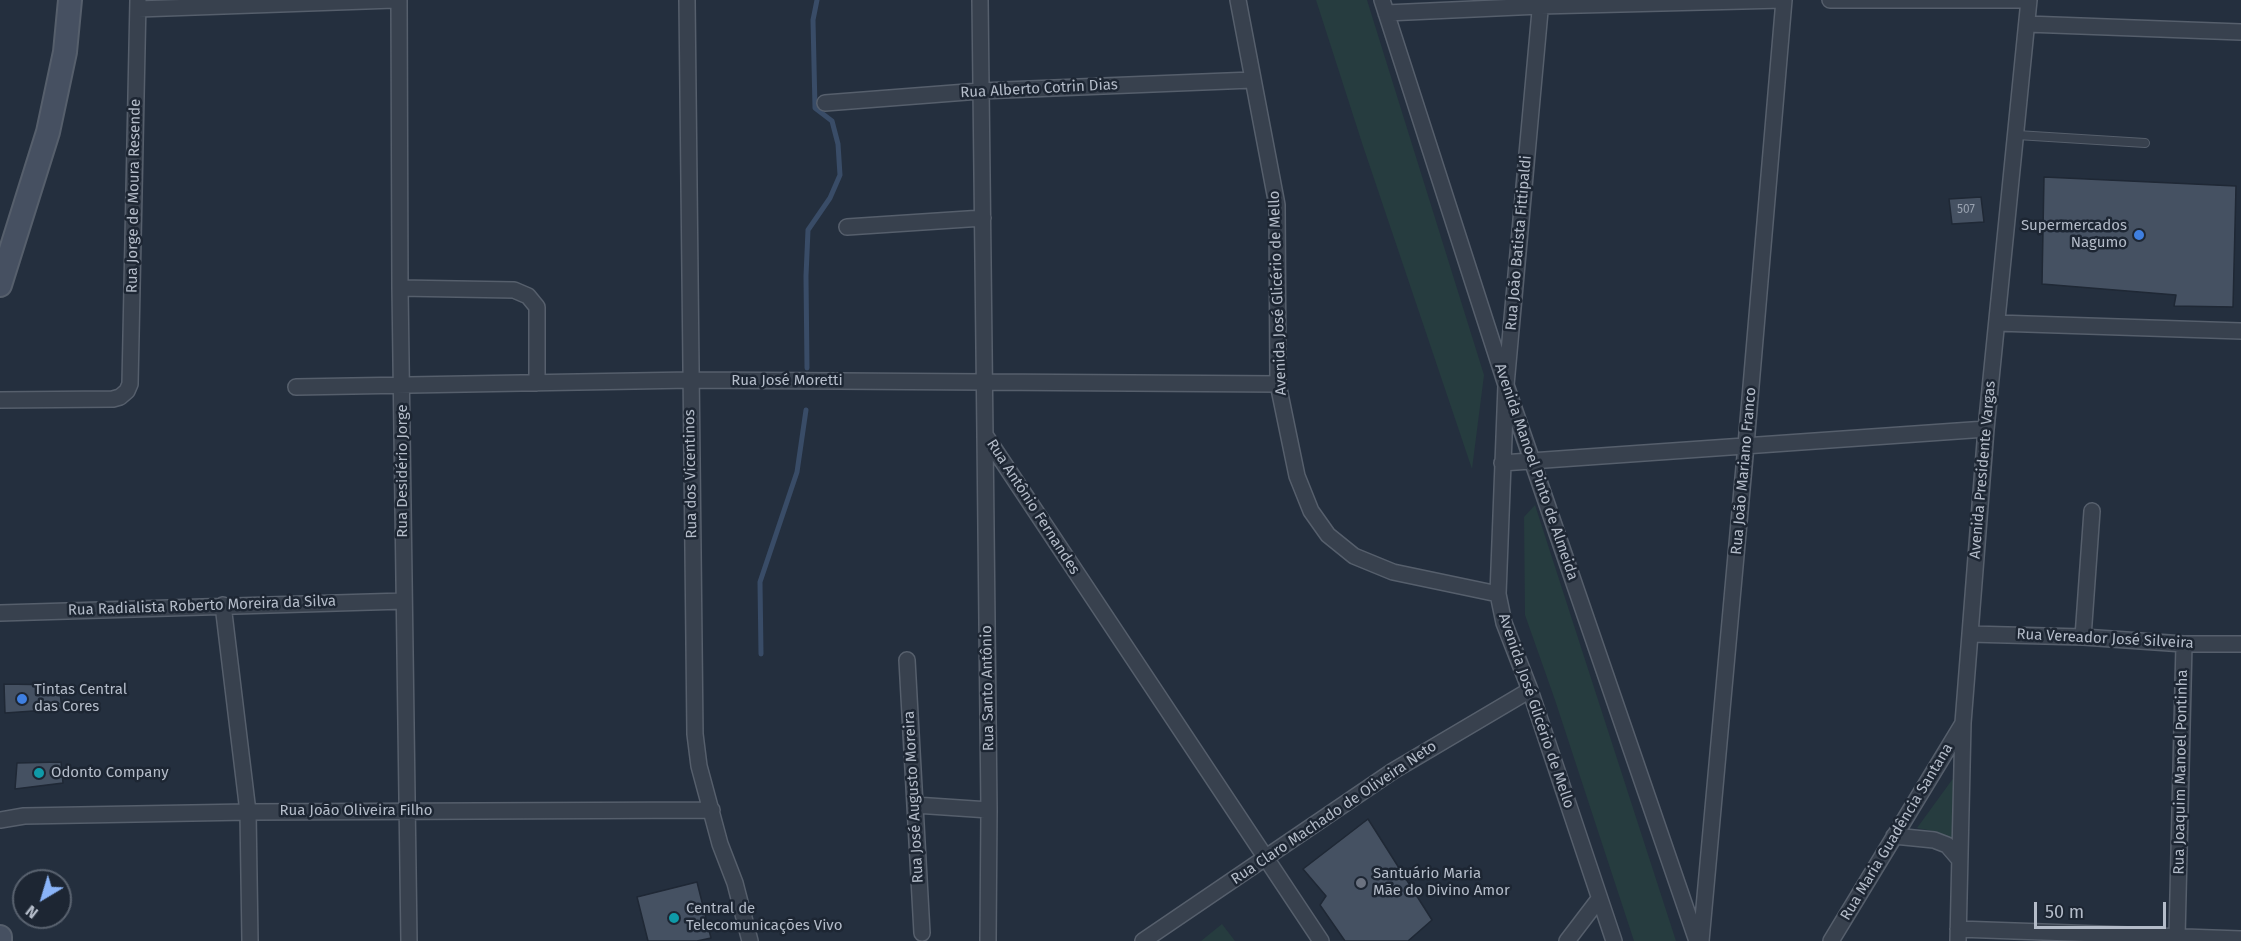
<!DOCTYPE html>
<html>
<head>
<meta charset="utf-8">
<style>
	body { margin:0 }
	#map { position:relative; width:2241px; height:941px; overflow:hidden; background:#242f3e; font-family:"Fira Sans",sans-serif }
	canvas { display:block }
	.north { position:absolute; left:12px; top:869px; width:60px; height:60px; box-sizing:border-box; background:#1d2633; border:2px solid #59626f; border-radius:50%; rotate:218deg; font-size:16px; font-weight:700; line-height:24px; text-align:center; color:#b4bcc9 }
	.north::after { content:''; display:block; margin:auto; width:21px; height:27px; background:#8ab4f8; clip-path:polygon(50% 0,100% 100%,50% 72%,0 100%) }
	.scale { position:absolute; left:2034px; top:902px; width:132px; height:27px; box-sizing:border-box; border:3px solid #b4bcc9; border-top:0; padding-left:8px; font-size:18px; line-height:21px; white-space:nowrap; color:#b4bcc9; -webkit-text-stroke:4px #1d2633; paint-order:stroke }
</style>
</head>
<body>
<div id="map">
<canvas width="2241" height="941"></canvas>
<div class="north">N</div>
<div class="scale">50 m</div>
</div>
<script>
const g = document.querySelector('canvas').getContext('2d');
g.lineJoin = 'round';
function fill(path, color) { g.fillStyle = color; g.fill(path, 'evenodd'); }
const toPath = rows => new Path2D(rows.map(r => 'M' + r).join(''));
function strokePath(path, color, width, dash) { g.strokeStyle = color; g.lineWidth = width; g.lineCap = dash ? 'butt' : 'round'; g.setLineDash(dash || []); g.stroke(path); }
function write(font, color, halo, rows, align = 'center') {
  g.font = font + ' "Fira Sans",sans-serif'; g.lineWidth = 5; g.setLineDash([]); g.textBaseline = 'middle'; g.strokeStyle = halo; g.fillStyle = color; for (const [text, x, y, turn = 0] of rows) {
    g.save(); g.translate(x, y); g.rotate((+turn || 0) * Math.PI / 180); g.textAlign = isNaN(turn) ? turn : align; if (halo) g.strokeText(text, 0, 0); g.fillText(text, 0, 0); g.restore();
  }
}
const green = toPath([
	[1316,0,1367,0,1484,375,1472,469,1363,146],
	[1535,505,1676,941,1634,941,1555,700,1525,615,1524,517],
	[1957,773,1952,842,1938,832,1917,828],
	[1222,924,1235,941,1201,941]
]);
const stream = toPath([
	[807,368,806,276,808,230,830,198,840,175,838,144,832,121,815,108,813,20,817,0],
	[761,654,760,582,797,472,806,410]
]);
const building = toPath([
	[2044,177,2236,186,2233,307,2174,306,2176,295,2042,284,2044,177],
	[1981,197,1984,222,1952,224,1949,199,1981,197],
	[4,684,59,685,62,709,5,713,4,684],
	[61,762,63,783,15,789,17,763,61,762],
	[1368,819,1432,920,1408,941,1345,941,1320,905,1326,896,1303,869,1368,819],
	[697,882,711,938,697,941,648,941,637,897,697,882]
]);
const service = toPath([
	[2017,135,2145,143]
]);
const minor = toPath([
	[399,0,400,288,409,941],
	[687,0,695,734,699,766,720,844,735,883,750,941],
	[980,0,985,435,1321,941],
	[1238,0,1277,205,1278,384,1297,476,1311,511,1328,535,1354,556,1393,572,1498,594],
	[1382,0,1506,385,1697,941],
	[1541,0,1506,385,1498,594,1504,623,1530,690,1614,941],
	[1830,0,2029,0,1986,429,1970,634,1963,723,1958,941],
	[138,9,394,0],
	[1386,13,1540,6,1783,0],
	[2027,24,2241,32],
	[825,103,980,91,1252,80],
	[847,227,983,218],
	[400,288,514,290,528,296,537,307,537,383],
	[1997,323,2241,331],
	[296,387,691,380,1278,384],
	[0,400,113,399,120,397,127,391,130,384,138,0],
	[985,435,989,810,988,941],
	[1502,463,1986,429],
	[223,605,248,812,250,941],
	[0,613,404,601],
	[1970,634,2083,637,2184,644,2241,644],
	[2083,637,2092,511],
	[907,660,922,933],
	[915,805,989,810],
	[0,820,24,816,248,812,712,810],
	[1894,836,1934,840,1947,845,1959,859],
	[1958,929,2241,939],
	[2177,937,2184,644],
	[1143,941,1393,771,1530,690],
	[1567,941,1599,899],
	[1701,941,1746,445,1784,0],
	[1831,941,1962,725]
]);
const secondary = toPath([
	[0,285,48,132,65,52,70,0],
	[0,937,0,941]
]);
const markers = [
	[2139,235,6,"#3f7fe0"],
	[22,699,6,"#3f7fe0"],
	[39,773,6,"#0f9aa8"],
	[1361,883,6,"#6b7280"],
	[674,918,6,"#0f9aa8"]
];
const numberNames = [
	["507",1966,210]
];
const streetNames = [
	["Rua Alberto Cotrin Dias",1039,89,-3],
	["Rua Jorge de Moura Resende",134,196,-89],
	["Rua João Batista Fittipaldi",1519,243,-85],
	["Avenida José Glicério de Mello",1278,293,-92],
	["Rua José Moretti",787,381],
	["Avenida Presidente Vargas",1983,470,-85],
	["Rua Desidério Jorge",403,471,-90],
	["Rua João Mariano Franco",1744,471,-85],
	["Avenida Manoel Pinto de Almeida",1536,472,71],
	["Rua dos Vicentinos",691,474,-91],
	["Rua Antônio Fernandes",1033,507,57],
	["Rua Radialista Roberto Moreira da Silva",202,606,-2],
	["Rua Vereador José Silveira",2105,639,3],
	["Rua Santo Antônio",988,688,-91],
	["Avenida José Glicério de Mello",1536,711,71],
	["Rua Joaquim Manoel Pontinha",2181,772,-89],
	["Rua José Augusto Moreira",914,797,-93],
	["Rua João Oliveira Filho",356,811],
	["Rua Claro Machado de Oliveira Neto",1334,813,-34],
	["Rua Maria Guadência Santana",1897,832,-59]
];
const poiNames = [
	["Supermercados",2127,226,"right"],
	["Nagumo",2127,243,"right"],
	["Tintas Central",34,690],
	["das Cores",34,707],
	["Odonto Company",51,773],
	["Santuário Maria",1373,874],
	["Mãe do Divino Amor",1373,891],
	["Central de",686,909],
	["Telecomunicações Vivo",686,926]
];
fill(green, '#263c3f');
strokePath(stream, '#394c67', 5);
fill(building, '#455162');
strokePath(building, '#1f2835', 1.5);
strokePath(service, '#565f6c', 10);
strokePath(minor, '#565f6c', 18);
strokePath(secondary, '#565f6c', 26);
strokePath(service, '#38414e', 8);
strokePath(minor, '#38414e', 15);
strokePath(secondary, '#465061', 22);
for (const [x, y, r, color] of markers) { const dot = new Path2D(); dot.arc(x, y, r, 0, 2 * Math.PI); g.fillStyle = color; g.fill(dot); strokePath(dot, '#1d2633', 2); }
write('12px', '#98a1af', null, numberNames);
write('15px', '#b4bcc9', '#1d2633', streetNames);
write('15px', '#b4bcc9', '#1d2633', poiNames, 'left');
</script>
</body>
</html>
